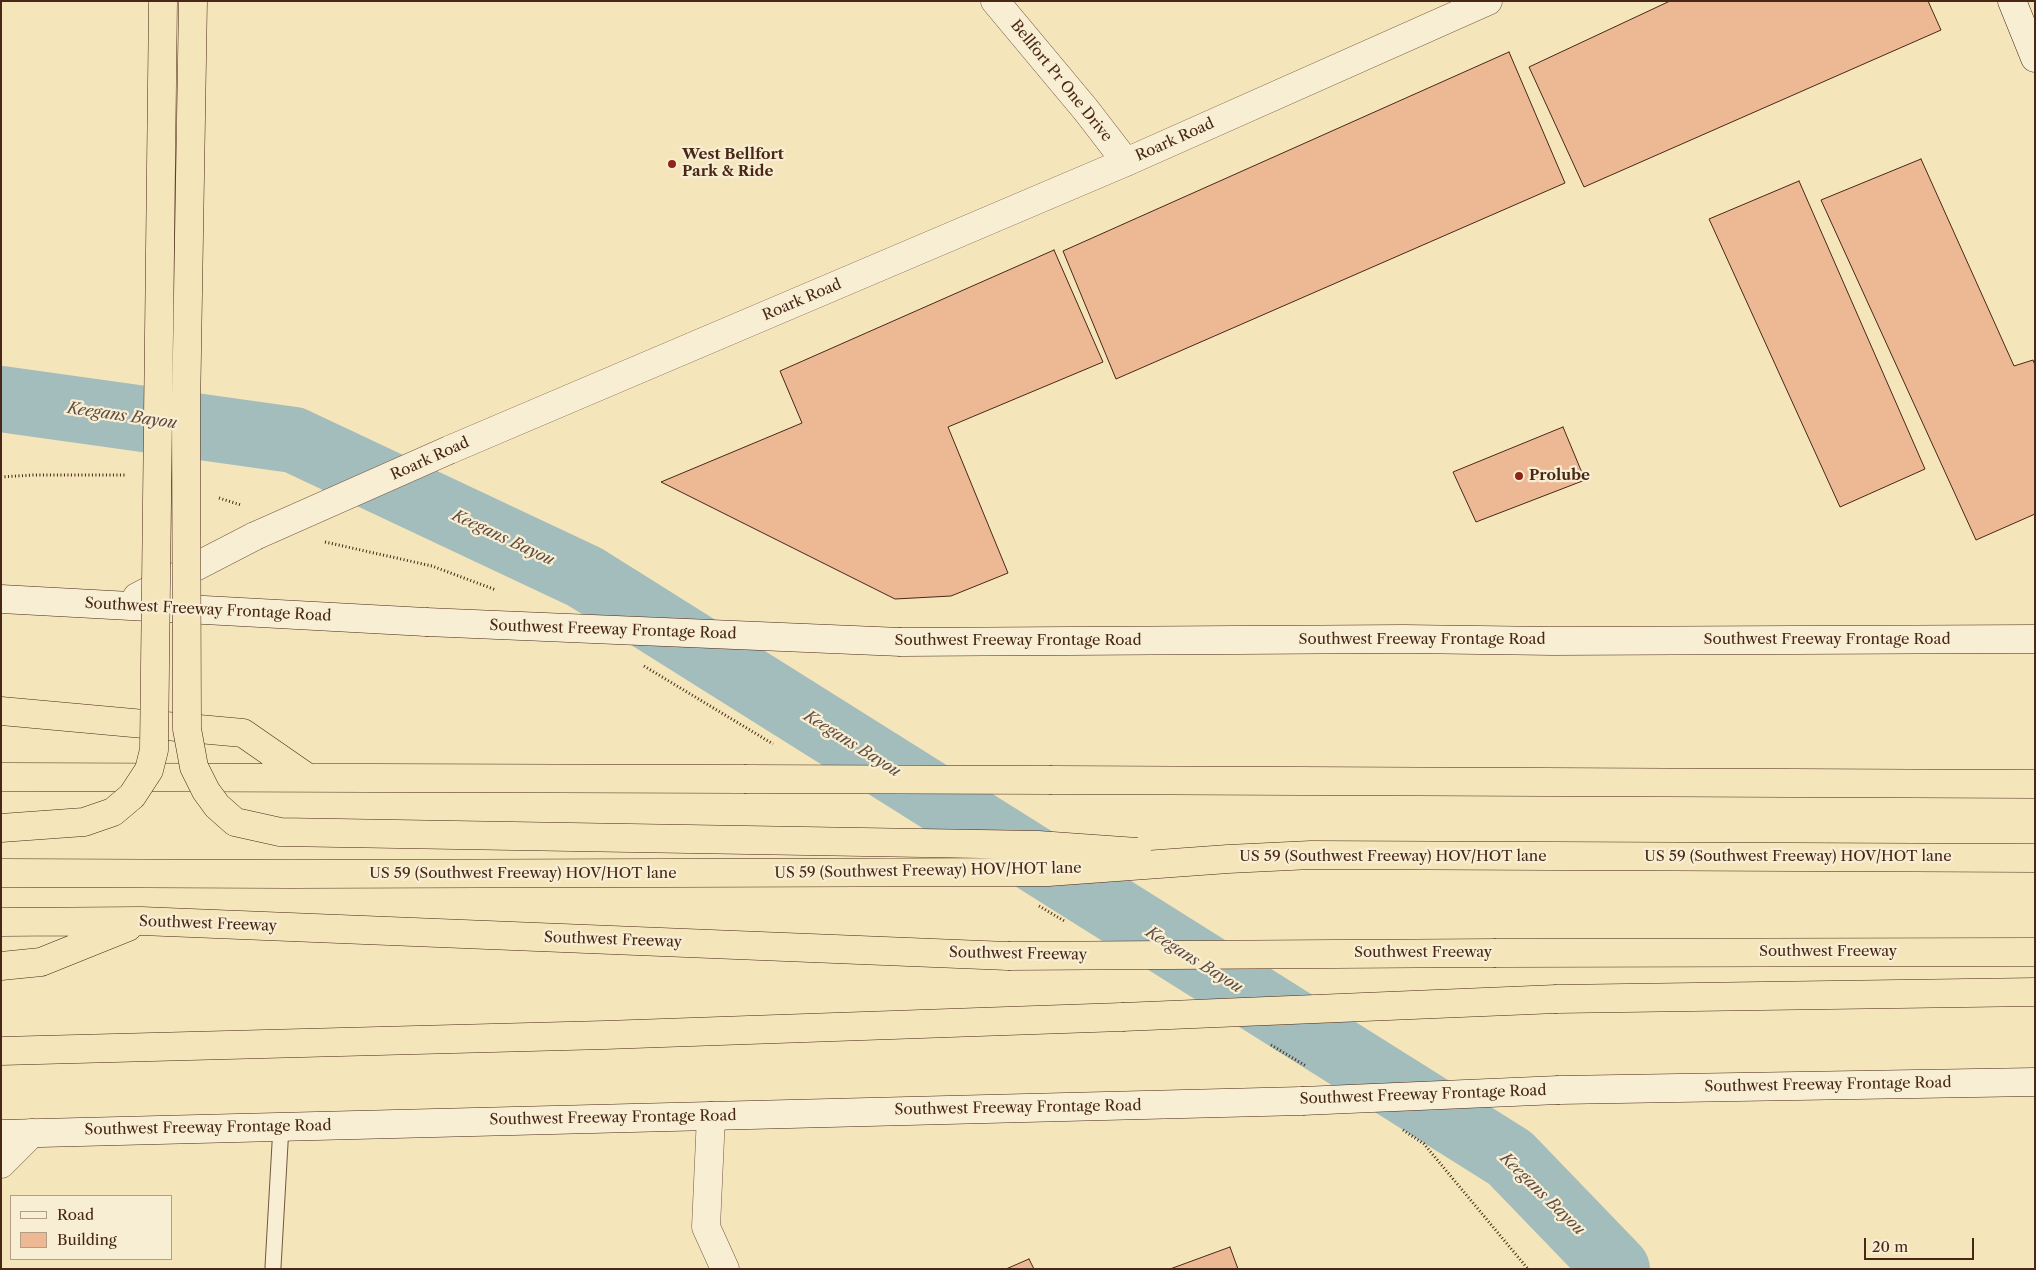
<!DOCTYPE html>
<html>
<head>
<meta charset="utf-8">
<style>
	body { margin:0 }
	#map { position:relative; width:2036px; height:1270px; overflow:hidden; background:#f5e5bb; font-family:"Libre Caslon Text",serif }
	canvas { display:block }
	.frame { position:absolute; inset:0; border:2px solid #482716; pointer-events:none }
	.legend { position:absolute; left:10px; top:1195px; width:162px; height:65px; box-sizing:border-box; background:#f8eed3; border:1px solid #b29e87; margin:0; padding:6px 9px; list-style:none; font-size:15px; color:#482716 }
	.legend li { display:flex; align-items:center; gap:10px; height:25px }
	.legend b { width:25px; border:1px solid #b29e87 }
	.scale { position:absolute; left:1864px; top:1238px; width:110px; height:22px; box-sizing:border-box; border:2px solid #482716; border-top:0; padding-left:6px; font-size:15px; line-height:18px; white-space:nowrap; color:#482716; -webkit-text-stroke:4px #f8eed3; paint-order:stroke }
</style>
</head>
<body>
<div id="map">
<canvas width="2036" height="1270"></canvas>
<div class="frame"></div>
<ul class="legend">
<li><b style="height:6px;background:#f8eed3"></b>Road</li>
<li><b style="height:14px;background:#edb995"></b>Building</li>
</ul>
<div class="scale">20 m</div>
</div>
<script>
const g = document.querySelector('canvas').getContext('2d');
g.lineJoin = 'round';
const toPath = rows => new Path2D(rows.map(r => 'M' + r).join(''));
function strokePath(path, color, width, dash) { g.strokeStyle = color; g.lineWidth = width; g.lineCap = dash ? 'butt' : 'round'; g.setLineDash(dash || []); g.stroke(path); }
function fill(path, color) { g.fillStyle = color; g.fill(path, 'evenodd'); }
function write(font, color, halo, rows, align = 'center') {
  g.font = font + ' "Libre Caslon Text",serif'; g.lineWidth = 4.5; g.setLineDash([]); g.textBaseline = 'middle'; g.strokeStyle = halo; g.fillStyle = color; for (const [text, x, y, turn = 0] of rows) {
    g.save(); g.translate(x, y); g.rotate((+turn || 0) * Math.PI / 180); g.textAlign = isNaN(turn) ? turn : align; if (halo) g.strokeText(text, 0, 0); g.fillText(text, 0, 0); g.restore();
  }
}
const river = toPath([
	[1,399,294,440,585,577,1510,1158,1617,1269]
]);
const building = toPath([
	[1670,1,1928,1,1941,30,1584,187,1529,67,1670,1],
	[1509,52,1565,183,1116,379,1063,251,1509,52],
	[1921,159,2014,366,2033,360,2035,365,2035,514,1976,540,1821,200,1921,159],
	[1799,181,1925,469,1840,507,1709,219,1799,181],
	[1054,250,1103,362,948,427,1008,573,951,596,895,599,661,482,802,423,780,371,1054,250],
	[1563,427,1585,480,1476,522,1453,472,1563,427],
	[1230,1247,1238,1269,1170,1269,1230,1247],
	[1029,1259,1034,1269,1006,1269,1029,1259]
]);
const path = toPath([
	[1,477,33,475,126,475],
	[219,498,241,505],
	[325,542,432,566,496,590],
	[644,666,773,744],
	[1039,906,1066,922],
	[1271,1045,1306,1066],
	[1403,1130,1424,1144,1528,1269]
]);
const service = toPath([
	[273,1267,281,1126]
]);
const minor = toPath([
	[995,1,1086,110,1126,162],
	[711,1116,706,1227,725,1269]
]);
const tertiary = toPath([
	[449,450,1126,162,1488,1],
	[137,597,255,536],
	[1,1164,32,1133]
]);
const secondary = toPath([
	[2012,1,2035,58],
	[1,599,426,622],
	[901,642,1404,639,1553,641,2035,639],
	[1559,1090,2035,1082],
	[1,1134,1302,1101]
]);
const motorway = toPath([
	[1,711,243,733,308,778],
	[1,777,744,779],
	[1052,780,2035,784],
	[1,922,141,921,1008,956],
	[1496,953,2035,952],
	[1,966,41,962,128,927],
	[1557,999,2035,992],
	[1,1051,605,1035,1122,1017]
]);
const tertiaryBridge = toPath([
	[255,536,449,450]
]);
const secondaryBridge = toPath([
	[426,622,901,642],
	[1302,1101,1559,1090]
]);
const motorwayBridge = toPath([
	[193,1,186,411,187,729,194,767,206,791,217,806,235,822,280,832,1038,845,1137,852],
	[744,779,1052,780],
	[1,828,84,822,113,812,132,796,149,770,154,750,163,1],
	[1,873,290,874,1048,872,1228,859,1311,855,2035,858],
	[1008,956,1496,953],
	[1122,1017,1557,999]
]);
const markers = [
	[672,164,5,"#8f2418"],
	[1519,476,5,"#8f2418"]
];
const streetNames = [
	["Bellfort Pr One Drive",1061,81,51],
	["Roark Road",1175,140,-24],
	["Roark Road",802,300,-23],
	["Roark Road",430,459,-24],
	["Southwest Freeway Frontage Road",208,610,3],
	["Southwest Freeway Frontage Road",613,630,2],
	["Southwest Freeway Frontage Road",1422,640],
	["Southwest Freeway Frontage Road",1827,640],
	["Southwest Freeway Frontage Road",1018,641],
	["US 59 (Southwest Freeway) HOV/HOT lane",1393,857],
	["US 59 (Southwest Freeway) HOV/HOT lane",1798,857],
	["US 59 (Southwest Freeway) HOV/HOT lane",928,871,-1],
	["US 59 (Southwest Freeway) HOV/HOT lane",523,874],
	["Southwest Freeway",208,924,2],
	["Southwest Freeway",613,940,2],
	["Southwest Freeway",1828,952],
	["Southwest Freeway",1423,953],
	["Southwest Freeway",1018,954,1],
	["Southwest Freeway Frontage Road",1828,1085,-1],
	["Southwest Freeway Frontage Road",1423,1095,-2],
	["Southwest Freeway Frontage Road",1018,1108,-1],
	["Southwest Freeway Frontage Road",613,1118,-1],
	["Southwest Freeway Frontage Road",208,1128,-1]
];
const poiNames = [
	["West Bellfort",682,155],
	["Park & Ride",682,172],
	["Prolube",1529,476]
];
const waterNames = [
	["Keegans Bayou",122,416,8],
	["Keegans Bayou",503,538,25],
	["Keegans Bayou",852,744,32],
	["Keegans Bayou",1194,960,32],
	["Keegans Bayou",1542,1194,44]
];
strokePath(river, '#a3bcbc', 66);
fill(building, '#edb995');
strokePath(building, '#482716', 1);
strokePath(service, '#73563f', 17);
strokePath(minor, '#73563f', 29);
strokePath(tertiary, '#73563f', 29);
strokePath(secondary, '#482716', 29);
strokePath(motorway, '#482716', 29);
strokePath(path, '#482716', 3, [1, 2.5]);
strokePath(service, '#f8eed3', 15);
strokePath(minor, '#f8eed3', 28);
strokePath(tertiary, '#f8eed3', 28);
strokePath(secondary, '#f8eed3', 28);
strokePath(motorway, '#f5e5bb', 28);
strokePath(tertiaryBridge, '#73563f', 29, []);
strokePath(secondaryBridge, '#482716', 29, []);
strokePath(motorwayBridge, '#482716', 29, []);
strokePath(tertiaryBridge, '#f8eed3', 28);
strokePath(secondaryBridge, '#f8eed3', 28);
strokePath(motorwayBridge, '#f5e5bb', 28);
for (const [x, y, r, color] of markers) { const dot = new Path2D(); dot.arc(x, y, r, 0, 2 * Math.PI); g.fillStyle = color; g.fill(dot); strokePath(dot, '#f8eed3', 2); }
write('15px', '#482716', '#f8eed3', streetNames);
write('bold 15px', '#482716', '#f8eed3', poiNames, 'left');
write('italic 16px', '#5f4c40', '#f8eed3', waterNames);
</script>
</body>
</html>
